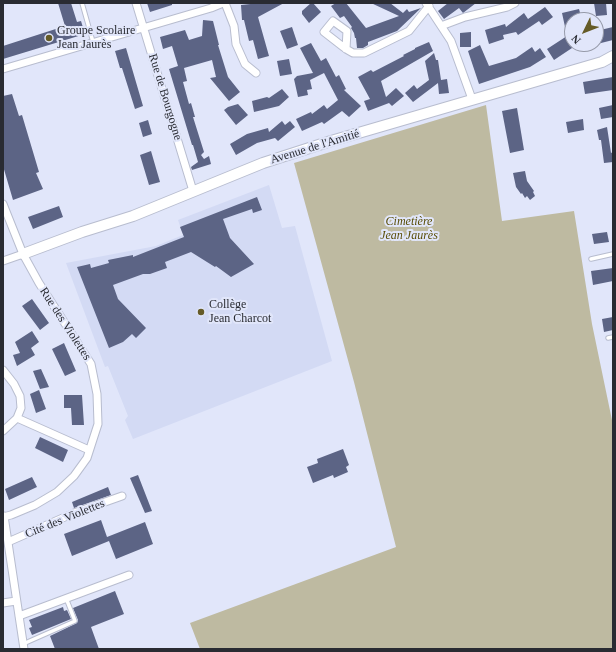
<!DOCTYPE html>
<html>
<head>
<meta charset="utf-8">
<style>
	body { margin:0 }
	#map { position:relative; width:616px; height:652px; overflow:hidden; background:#e1e6fa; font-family:"Times New Roman",serif }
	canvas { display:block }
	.frame { position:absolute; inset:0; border:4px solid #292b32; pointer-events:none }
	.north { position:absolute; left:564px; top:12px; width:40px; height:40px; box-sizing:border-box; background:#e1e6fa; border:1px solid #979baa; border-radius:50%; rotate:227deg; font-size:11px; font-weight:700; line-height:16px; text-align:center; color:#292b32 }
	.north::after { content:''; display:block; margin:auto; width:14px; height:18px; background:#655b27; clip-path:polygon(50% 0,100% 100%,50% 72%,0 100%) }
</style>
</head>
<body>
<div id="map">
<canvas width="616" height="652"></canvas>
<div class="frame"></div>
<div class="north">N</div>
</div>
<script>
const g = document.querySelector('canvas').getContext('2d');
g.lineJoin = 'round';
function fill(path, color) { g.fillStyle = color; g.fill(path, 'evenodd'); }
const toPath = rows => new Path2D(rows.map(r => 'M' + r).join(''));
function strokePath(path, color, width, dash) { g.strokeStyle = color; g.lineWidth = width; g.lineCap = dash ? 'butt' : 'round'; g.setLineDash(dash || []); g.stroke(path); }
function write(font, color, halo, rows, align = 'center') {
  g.font = font + ' "Times New Roman",serif'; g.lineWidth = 4; g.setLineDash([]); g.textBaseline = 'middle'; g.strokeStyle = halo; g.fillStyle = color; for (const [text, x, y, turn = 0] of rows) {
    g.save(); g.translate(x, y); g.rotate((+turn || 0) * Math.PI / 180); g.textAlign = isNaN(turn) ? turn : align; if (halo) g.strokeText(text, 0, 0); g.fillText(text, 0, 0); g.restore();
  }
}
const built = toPath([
	[269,185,282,228,295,226,332,361,133,439,125,420,128,416,108,366,105,367,66,263,156,246,183,235,178,220]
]);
const green = toPath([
	[486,105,502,221,574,211,592,324,613,425,613,649,200,649,190,623,396,547,354,382,294,163]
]);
const building = toPath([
	[58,3,71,3,77,22,81,21,85,34,3,59,3,46,65,26],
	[147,3,172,3,172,5,150,12],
	[260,3,284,3,258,17,269,56,258,59,253,40,249,41,244,20,242,20,241,5],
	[311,3,313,3,321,12,309,23,302,14,302,11],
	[336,3,346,3,366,28,399,16,371,3,390,3,403,13,407,9,409,12,421,8,397,31,368,42,368,45,363,48,357,48,356,38,355,38,354,33,351,28,352,27,344,16,340,18,331,6],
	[448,3,476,3,463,13,459,8,444,19,438,11],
	[594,3,606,3,607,15,596,16],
	[545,7,553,17,542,25,539,21,518,35,516,32,503,35,504,39,489,44,485,30,505,24,506,27,524,13,528,19],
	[579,9,582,20,572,20,572,48,554,60,547,49,567,36,562,13],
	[203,20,213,21,219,45,218,45,228,77,240,92,229,101,210,78,216,77,212,60,184,68,187,81,183,82,189,104,191,103,195,117,193,117,204,152,201,155,204,159,209,156,211,164,192,170,191,167,198,162,193,145,192,145,169,69,178,66,172,46,163,49,160,37,185,30,189,40,202,36],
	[292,27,298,45,287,49,280,31],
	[613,27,613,40,597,44,596,31],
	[471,32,471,47,460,47,460,33],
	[429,42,433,51,381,81,386,97,396,88,404,96,392,106,389,103,368,111,364,101,370,99,358,77,371,70,373,72,404,56,403,55,415,49,415,48],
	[311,43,321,61,326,58,336,77,339,75,346,89,344,90,361,106,349,117,342,111,324,124,322,122,302,131,296,119,311,112,312,114,324,105,327,109,338,100,324,73,310,80,312,89,307,90,308,95,298,97,294,79,297,76,313,73,300,48],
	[480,45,489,66,516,58,532,47,535,52,540,48,546,57,530,67,479,84,468,51],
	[126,48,143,106,135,109,122,68,120,68,115,51],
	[434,53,436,60,438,60,441,80,447,79,449,93,439,94,438,83,413,102,405,93,414,85,417,89,429,80,425,61],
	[289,59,292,74,280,76,277,61],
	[613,77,613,90,585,94,583,82],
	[282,89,289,97,279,106,254,112,252,101,267,97,269,98],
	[12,94,19,116,22,115,39,172,36,173,43,189,13,200,3,166,3,96],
	[238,104,248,115,236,125,224,110,228,107],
	[613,105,613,117,601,119,599,108],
	[517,108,524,150,510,153,502,111],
	[583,119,584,130,568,133,566,122],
	[148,120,152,134,143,137,139,123],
	[282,121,285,125,290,121,295,127,278,141,275,138,257,143,236,155,230,144,247,134,268,128,269,132],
	[607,127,611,153,613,152,613,162,604,163,601,140,599,140,597,130],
	[151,151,160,182,149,185,140,155],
	[525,171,527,181,534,191,533,192,535,196,530,200,527,196,525,198,522,193,521,194,516,187,513,173],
	[257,197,262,210,253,213,252,209,223,219,230,238,254,264,231,277,216,266,215,267,191,252,165,262,167,268,150,274,143,274,113,285,118,299,146,328,136,338,132,334,123,342,109,348,77,267,90,264,91,268,109,263,108,260,133,255,133,257,184,237,180,227],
	[59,206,63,217,33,229,28,217],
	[607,232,609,242,594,244,592,234],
	[613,268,613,281,593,285,591,271],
	[32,299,49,323,40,330,22,306],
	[613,317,613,330,604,332,602,319],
	[32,331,39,342,31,348,35,355,17,366,13,355,20,353,15,342],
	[64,343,76,371,65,376,52,349],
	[41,369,49,387,40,389,33,371],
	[39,390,46,409,36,413,30,394],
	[64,395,82,395,84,425,72,425,71,408,64,408],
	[40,437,68,450,63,462,35,448],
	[343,449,349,465,346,467,348,472,334,478,333,475,313,483,307,467,318,463,317,459],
	[138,475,152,511,145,513,130,478],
	[32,477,37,487,9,500,5,489],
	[108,487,111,495,74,508,72,502],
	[101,520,107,537,145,522,153,544,116,559,109,541,72,556,64,534],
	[115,591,124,614,91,627,99,649,55,649,50,636,77,623,78,620,73,608],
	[63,607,64,611,67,610,71,619,32,635,29,628,32,627,29,620]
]);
const lane = toPath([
	[82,3,93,42],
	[591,259,613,254],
	[608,338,613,337],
	[23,644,75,621,66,598]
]);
const street = toPath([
	[136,3,193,191],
	[225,3,234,26,236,44,245,64,256,73],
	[426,3,451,41,472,99],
	[441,26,465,17,507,7,515,3],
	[346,49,347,31,333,21,324,32,342,46,346,49,353,53,364,53,409,31,429,6],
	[3,69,211,8,223,3],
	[3,204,23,254,39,283,91,364,97,394,98,424,87,458,74,476,57,492,35,505,11,515,3,517],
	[3,261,23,254],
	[3,370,14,384,20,396,21,408,17,418,3,431],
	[17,418,89,450],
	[4,516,24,649],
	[8,542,74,513,122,496],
	[3,603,16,601],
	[19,616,129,575]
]);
const secondary = toPath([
	[23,254,82,232,133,216,263,163,331,141,602,62,613,56]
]);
const markers = [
	[49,38,4,"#655b27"],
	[201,312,4,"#655b27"]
];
const poiNames = [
	["Groupe Scolaire",57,31],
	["Jean Jaurès",57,45],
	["Collège",209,305],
	["Jean Charcot",209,319]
];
const streetNames = [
	["Rue de Bourgogne",165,97,73],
	["Avenue de l'Amitié",315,147,-17],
	["Rue des Violettes",65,324,57],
	["Cité des Violettes",65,519,-22]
];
const parkNames = [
	["Cimetière",409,222],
	["Jean Jaurès",409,236]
];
fill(built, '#d3daf4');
fill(green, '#bebaa1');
fill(building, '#5c6485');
strokePath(lane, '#b8bdcf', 5.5);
strokePath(street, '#b8bdcf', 9);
strokePath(secondary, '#b8bdcf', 12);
strokePath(lane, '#fff', 3.5);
strokePath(street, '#fff', 7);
strokePath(secondary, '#fff', 10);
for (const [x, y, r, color] of markers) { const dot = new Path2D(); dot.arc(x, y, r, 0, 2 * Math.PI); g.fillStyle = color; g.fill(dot); strokePath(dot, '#e1e6fa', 1.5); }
write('12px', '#292b32', '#e1e6fa', poiNames, 'left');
write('12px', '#292b32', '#e1e6fa', streetNames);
write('italic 12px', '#594d06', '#e1e6fa', parkNames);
</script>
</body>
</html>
